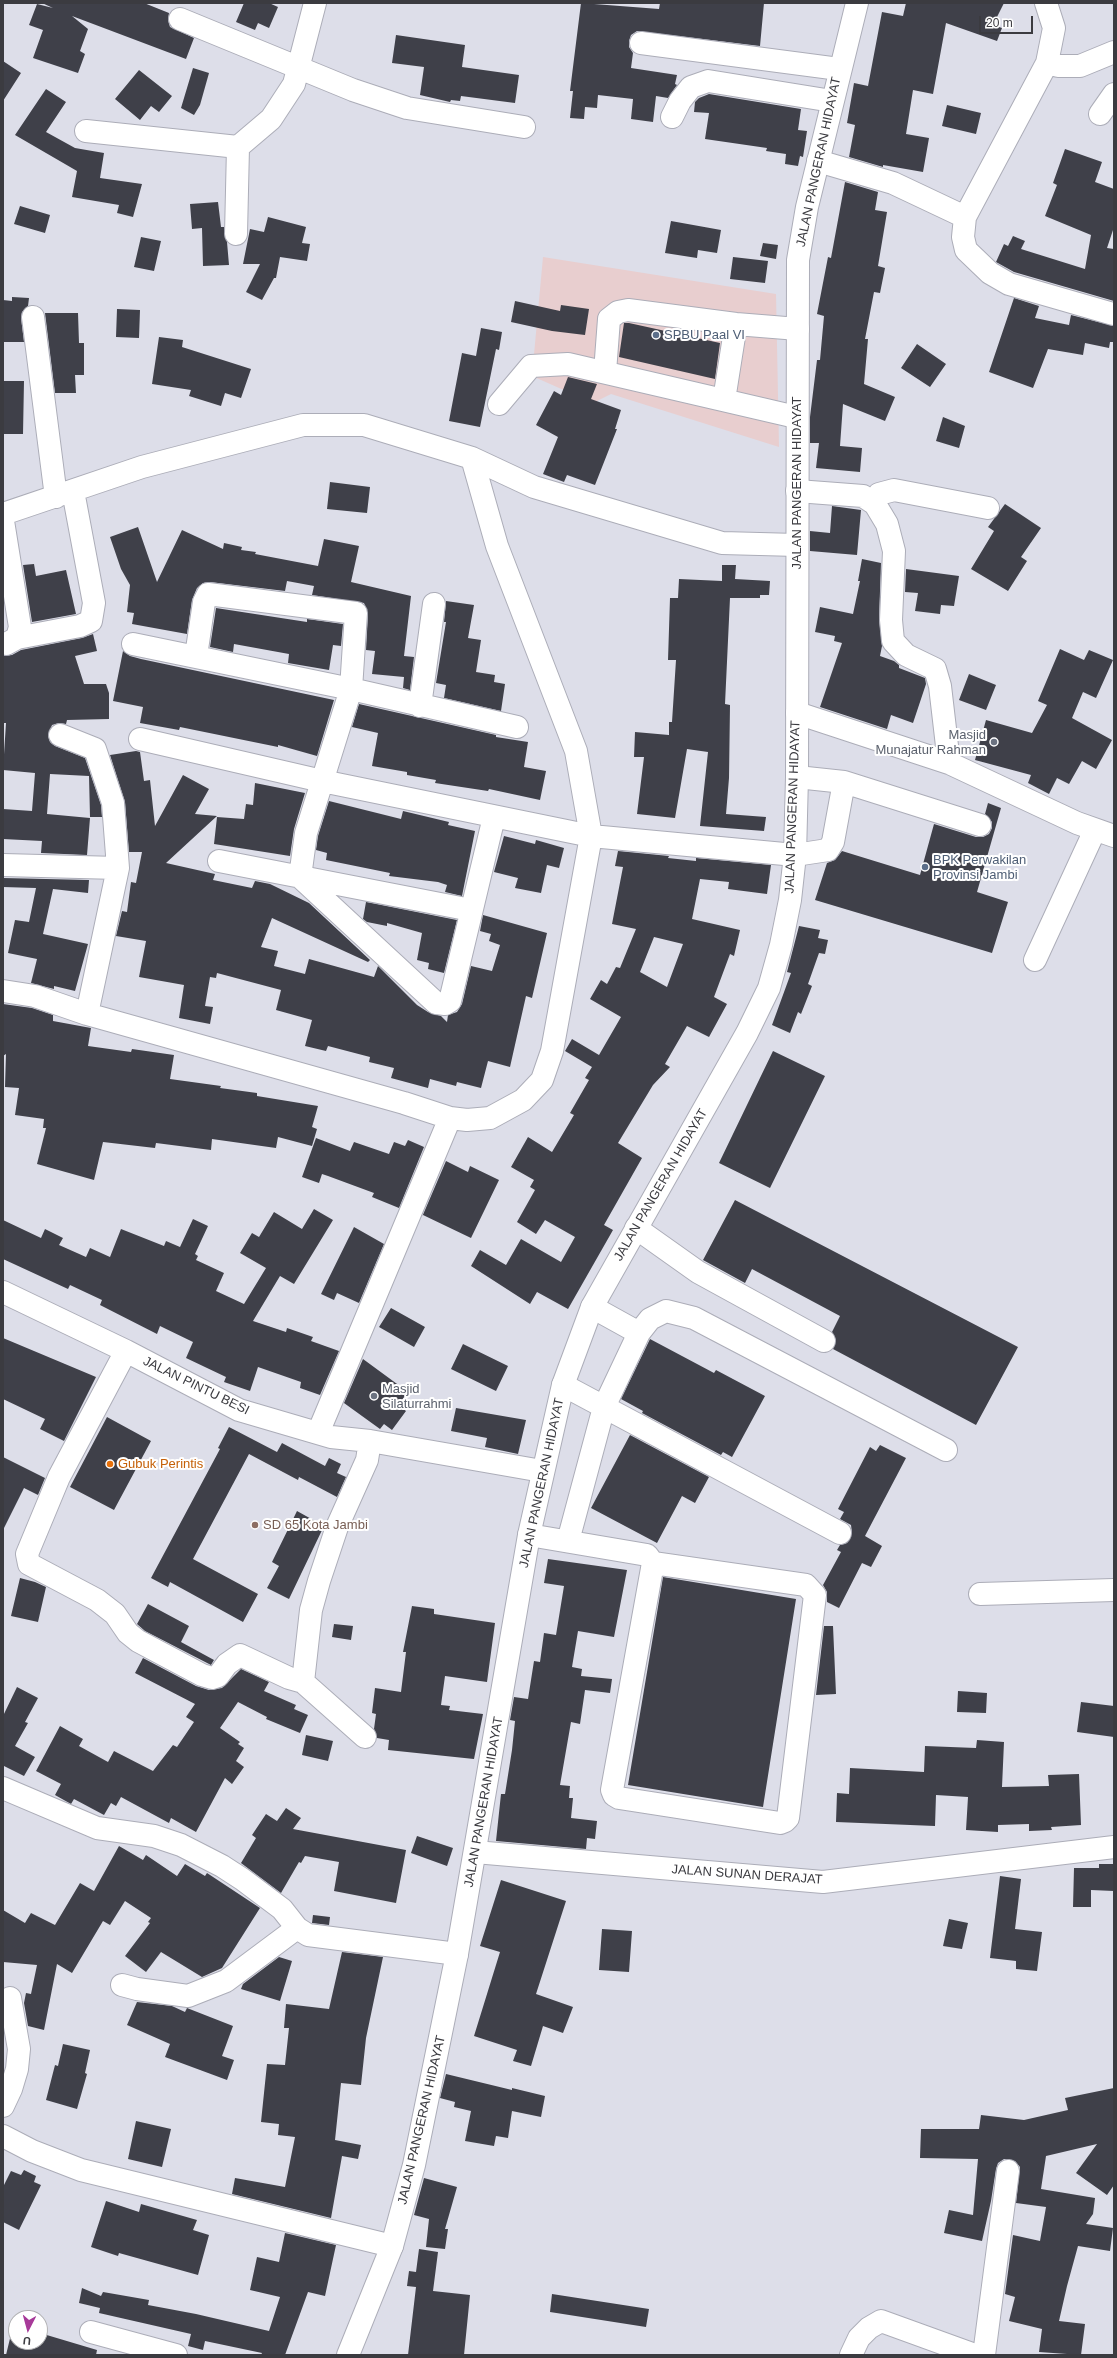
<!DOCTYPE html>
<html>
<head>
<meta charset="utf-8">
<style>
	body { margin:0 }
	#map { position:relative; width:1117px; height:2358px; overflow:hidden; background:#dddee9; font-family:Helvetica,sans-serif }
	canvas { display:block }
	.frame { position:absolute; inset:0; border:4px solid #3b3b40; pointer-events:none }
	.north { position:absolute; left:8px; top:2310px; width:40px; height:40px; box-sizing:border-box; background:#fff; border:1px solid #b1b1b3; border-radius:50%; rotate:186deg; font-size:11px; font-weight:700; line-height:16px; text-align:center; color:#3b3b40 }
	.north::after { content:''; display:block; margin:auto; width:14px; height:18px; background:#a73a99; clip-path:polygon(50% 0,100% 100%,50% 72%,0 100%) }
	.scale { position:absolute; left:979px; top:16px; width:54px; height:18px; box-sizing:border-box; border:2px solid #3b3b40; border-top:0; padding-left:5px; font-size:12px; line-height:14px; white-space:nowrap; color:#3b3b40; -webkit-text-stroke:3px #fff; paint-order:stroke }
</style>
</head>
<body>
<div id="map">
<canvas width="1117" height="2358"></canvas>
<div class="frame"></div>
<div class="north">U</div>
<div class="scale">20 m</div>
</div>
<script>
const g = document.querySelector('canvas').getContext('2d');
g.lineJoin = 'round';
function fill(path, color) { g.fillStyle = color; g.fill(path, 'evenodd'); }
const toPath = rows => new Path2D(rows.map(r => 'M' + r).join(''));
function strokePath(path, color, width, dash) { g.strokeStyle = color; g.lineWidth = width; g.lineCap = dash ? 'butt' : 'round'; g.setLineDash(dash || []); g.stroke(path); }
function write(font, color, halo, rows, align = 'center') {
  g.font = font + ' Helvetica,sans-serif'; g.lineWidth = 4; g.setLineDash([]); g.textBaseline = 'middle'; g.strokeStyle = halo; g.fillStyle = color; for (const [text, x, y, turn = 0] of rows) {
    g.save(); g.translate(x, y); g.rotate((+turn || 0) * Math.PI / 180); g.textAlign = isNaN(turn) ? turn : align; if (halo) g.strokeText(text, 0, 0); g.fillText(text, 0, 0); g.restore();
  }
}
const commercial = toPath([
	[543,257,776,294,779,447,611,394,593,403,532,376]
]);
const building = toPath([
	[42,3,144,3,169,13,168,20,170,27,194,38,186,59,72,16,88,29,80,51,85,54,78,73,33,58,43,30,29,25,37,4,53,8],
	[244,3,269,3,278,7,269,28,258,23,255,30,236,22],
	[581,3,659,9,660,3,764,3,760,46,637,31,631,35,629,41,629,47,633,53,631,68,677,75,675,84,677,85,668,98,656,96,653,122,631,119,633,99,598,95,597,108,585,107,584,119,570,118,573,91,570,91],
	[906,3,1004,3,993,25,1002,28,997,41,946,23,933,94,913,90,906,134,929,138,923,172,883,165,883,167,849,157,855,125,847,123,854,83,868,86,882,12,903,16],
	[396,35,465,45,462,67,519,75,515,103,461,96,460,101,451,100,450,102,420,95,424,67,392,63],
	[3,61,21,73,3,101],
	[193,68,209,73,200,105,194,115,181,108],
	[139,70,172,96,159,112,151,106,140,120,115,99],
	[46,89,66,102,46,132,75,148,104,153,100,178,142,184,133,217,117,213,119,205,72,197,77,171,15,135],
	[709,94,801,109,798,130,807,131,803,157,800,156,798,166,785,164,786,154,766,151,767,148,705,139,709,113,694,112,695,102,699,98],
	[947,105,981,113,976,134,942,126],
	[1065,149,1102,162,1095,182,1114,189,1114,227,1107,248,1114,249,1114,301,1014,272,996,262,1004,244,1008,246,1013,236,1025,241,1021,249,1085,269,1091,235,1045,216,1057,185,1053,183],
	[845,182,878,192,875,210,887,212,878,266,885,268,880,293,874,292,865,339,868,339,864,384,895,397,885,421,843,404,840,446,862,448,860,472,816,468,819,443,810,443,810,417,817,360,820,360,824,316,817,314,828,257,831,258],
	[218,202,221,227,224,227,227,242,229,265,203,266,202,228,192,229,190,204],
	[20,206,50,215,45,233,14,224],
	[268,217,306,227,302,243,310,244,307,261,280,257,276,278,274,278,262,300,246,292,260,264,243,264,250,229,264,232],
	[671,221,721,230,717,253,698,250,697,258,665,253],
	[141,237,161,241,154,271,134,267],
	[763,243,778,245,776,259,760,256],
	[733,257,768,261,765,283,730,279],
	[12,297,29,298,28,306,22,312,21,318,24,342,3,342,3,300,12,301],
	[1014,298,1039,306,1035,318,1069,325,1071,315,1114,326,1114,342,1110,342,1109,348,1085,343,1083,355,1048,349,1033,388,989,372],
	[515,301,560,311,561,305,589,309,585,335,552,331,511,322],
	[117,309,140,310,139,338,116,337],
	[45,313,78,313,79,343,84,343,84,375,75,375,76,393,55,393],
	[624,323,629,323,720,343,715,379,619,357],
	[481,328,502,332,499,350,496,349,480,427,449,421,462,353,476,356],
	[159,337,183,340,182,347,251,369,241,398,225,393,221,406,189,396,191,390,152,384],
	[917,344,946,364,930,387,901,368],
	[568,377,597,384,591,399,621,410,615,429,617,429,595,485,567,475,564,482,543,474,558,437,536,425,554,391,561,395],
	[3,381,24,381,23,434,3,434],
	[943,417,965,426,959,448,936,441],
	[330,482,370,487,367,513,327,509],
	[1005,504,1041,528,1021,557,1027,561,1008,591,971,569,994,531,988,527],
	[832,506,861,510,857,555,810,551,810,531,830,533],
	[138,527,157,582,182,530,223,549,224,543,242,547,241,550,256,552,255,554,318,566,324,539,359,546,351,582,411,596,404,656,414,657,410,690,403,688,404,677,372,674,375,651,366,650,368,614,364,603,312,595,314,586,287,581,285,591,210,582,203,583,197,588,192,600,187,634,132,624,134,613,127,612,130,585,121,569,110,537],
	[862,559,881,563,879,619,882,646,880,656,894,661,899,665,899,668,925,678,926,684,913,723,891,715,887,729,820,707,842,643,834,641,835,636,815,632,820,607,853,614,860,581,858,581],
	[34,564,36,576,66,570,76,614,32,622,23,565],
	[722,565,736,565,735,579,770,581,769,595,760,595,760,598,730,598,725,704,730,705,729,778,726,814,766,817,764,831,700,826,708,752,687,749,675,818,637,814,644,757,634,757,635,732,669,735,669,722,672,722,676,660,668,660,670,598,678,598,679,579,722,581],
	[906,569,959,576,954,606,941,605,940,614,915,611,918,593,905,592],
	[446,601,474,605,468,638,481,640,476,672,495,675,494,682,505,684,501,711,444,698,446,685,436,683,446,622,444,622],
	[216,608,307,622,307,619,343,624,341,646,333,645,329,670,288,663,289,654,234,644,233,652,210,647],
	[93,634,97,651,75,656,84,684,106,684,109,693,109,719,67,720,66,724,59,723,52,725,48,736,50,742,55,746,85,758,101,805,102,817,90,817,89,776,50,774,47,814,90,818,87,855,41,853,42,841,3,839,3,809,32,811,35,773,3,770,6,723,3,723,3,656,12,655,21,650,82,638],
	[1060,649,1084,660,1089,650,1113,660,1096,698,1083,692,1072,718,1112,740,1096,769,1082,761,1069,784,1057,778,1049,794,1028,783,1031,775,975,760,986,720,1032,733,1047,705,1038,701],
	[123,651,130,656,141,659,334,700,317,756,278,745,278,747,180,727,179,730,140,723,143,707,113,701],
	[969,674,996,685,986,710,959,700],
	[359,704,496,735,496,737,528,742,524,767,546,771,540,800,489,789,488,791,435,783,436,780,407,775,407,772,372,766,378,733,352,727],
	[136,751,140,752,144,781,150,780,155,826,183,775,209,789,195,814,217,816,166,863,215,874,213,880,252,888,255,881,270,884,309,903,370,960,368,962,272,918,261,947,278,951,274,966,305,974,309,959,374,977,378,966,417,1005,428,1012,441,1016,447,1022,448,1015,457,1012,462,1004,471,966,492,971,500,945,489,941,491,934,480,931,483,915,547,933,532,998,526,996,510,1067,488,1061,481,1088,457,1082,456,1086,430,1079,428,1088,391,1078,394,1068,369,1062,370,1057,328,1046,326,1051,305,1046,312,1020,276,1010,281,990,217,973,216,978,210,977,205,1006,213,1007,210,1024,179,1018,184,985,139,977,146,941,116,936,122,911,127,912,131,882,136,883,142,852,129,852,125,802,110,755],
	[255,783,305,793,294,829,290,856,214,844,217,817,244,819,246,804,253,805],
	[329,801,401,819,403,811,449,822,448,825,475,831,462,896,445,892,447,885,438,882,389,876,390,873,326,860,327,853,316,850,318,836],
	[988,803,1001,808,977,892,1008,902,992,953,815,900,827,863,835,860,842,851,920,875,934,824,976,837,983,837,989,834,992,828,992,822,985,814],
	[504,836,535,844,536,840,564,848,559,868,547,865,541,893,515,888,518,878,494,872],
	[618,851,669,856,668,858,696,861,696,858,771,865,767,894,728,889,729,882,700,879,692,919,740,930,734,956,730,954,714,997,727,1004,709,1037,687,1026,665,1064,670,1067,653,1085,618,1143,642,1158,604,1225,613,1230,568,1309,537,1292,530,1304,471,1266,480,1250,506,1265,521,1239,561,1262,575,1237,545,1220,536,1234,517,1222,535,1190,530,1187,534,1180,511,1167,528,1137,552,1152,574,1115,570,1113,589,1080,585,1078,592,1067,565,1051,572,1039,599,1055,621,1017,590,999,601,980,607,984,616,967,620,968,636,929,612,924,623,867,615,866],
	[654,937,683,944,667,987,640,972],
	[3,878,89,880,88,893,53,889,43,934,88,944,75,991,54,986,54,989,31,983,37,959,8,953,15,920,29,922,36,888,3,887],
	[366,902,457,920,444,973,428,969,429,963,417,960,422,933,387,923,387,926,367,922,363,919],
	[799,926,820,930,818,938,828,940,825,954,819,953,808,984,812,986,801,1014,798,1012,790,1033,772,1025,791,973,787,972],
	[3,1004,32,1008,53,1015,53,1021,91,1028,88,1046,131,1052,132,1049,174,1055,170,1079,221,1086,220,1088,257,1093,257,1096,318,1106,312,1127,317,1129,312,1146,278,1137,276,1148,212,1139,211,1150,156,1143,155,1148,103,1142,94,1180,37,1164,46,1128,43,1128,44,1119,15,1115,19,1088,5,1087,6,1054,3,1056],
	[773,1051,825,1076,770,1188,719,1163],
	[316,1138,350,1151,354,1142,389,1154,394,1142,405,1146,408,1140,424,1147,399,1208,372,1197,374,1193,328,1176,322,1174,319,1183,302,1177],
	[446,1161,468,1172,470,1166,499,1180,471,1238,423,1215,422,1217],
	[735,1200,1018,1347,976,1425,833,1349,836,1340,832,1332,840,1316,752,1269,745,1283,703,1260],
	[314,1209,333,1220,294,1284,280,1276,253,1321,286,1332,287,1328,313,1337,311,1341,339,1351,320,1395,300,1388,301,1382,258,1367,250,1391,224,1382,226,1377,186,1358,193,1342,160,1326,157,1334,100,1305,102,1300,70,1285,68,1289,3,1259,3,1220,41,1238,45,1229,63,1238,59,1245,86,1257,90,1248,110,1257,121,1229,164,1246,166,1241,180,1247,193,1219,208,1226,195,1254,198,1256,196,1260,224,1273,216,1291,244,1304,266,1268,240,1253,252,1233,259,1237,274,1212,302,1229],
	[354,1227,384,1244,359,1303,337,1293,334,1300,321,1294],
	[391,1308,425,1327,414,1347,379,1327],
	[3,1338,96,1377,64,1441,40,1429,45,1419,3,1399],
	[650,1339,714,1373,716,1370,765,1396,732,1457,723,1452,721,1455,642,1413,643,1411,621,1399],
	[463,1344,508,1366,496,1391,451,1369],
	[363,1359,408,1392,398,1405,406,1411,392,1430,384,1424,380,1429,344,1403],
	[456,1408,526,1420,518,1454,485,1447,487,1438,451,1431],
	[107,1417,151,1441,114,1510,70,1487],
	[229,1427,277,1452,282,1443,325,1466,329,1458,341,1464,337,1473,346,1477,337,1497,299,1477,298,1480,249,1454,193,1559,258,1594,243,1622,170,1582,168,1587,151,1578,220,1449,218,1448],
	[630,1435,709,1477,695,1503,682,1496,657,1543,591,1508],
	[880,1445,906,1458,865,1536,882,1546,871,1567,862,1563,839,1608,827,1602,827,1592,823,1585,841,1552,837,1550,840,1545,847,1543,852,1533,851,1525,840,1519,844,1512,838,1509,870,1447,876,1451],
	[3,1457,45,1478,38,1495,24,1488,3,1530],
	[297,1511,324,1526,289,1599,267,1588,279,1566,272,1562],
	[548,1559,627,1570,614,1637,578,1631,572,1667,582,1669,581,1676,612,1679,610,1693,585,1690,580,1724,571,1722,560,1785,570,1786,569,1798,573,1798,571,1818,597,1821,595,1839,587,1838,586,1849,496,1841,501,1794,505,1794,512,1750,515,1721,510,1720,514,1697,528,1699,534,1661,540,1662,544,1633,556,1635,564,1586,544,1583],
	[663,1577,796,1599,763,1807,628,1785],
	[20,1578,35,1582,46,1587,38,1622,11,1616],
	[148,1604,189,1626,181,1642,214,1660,211,1665,145,1631,137,1624],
	[412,1606,434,1609,434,1614,495,1623,487,1682,445,1676,441,1705,450,1706,449,1710,483,1714,474,1759,388,1750,389,1740,377,1738,374,1729,376,1714,372,1713,375,1688,401,1692,406,1652,403,1652],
	[334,1624,353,1626,351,1640,332,1637],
	[824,1626,833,1626,836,1694,816,1695],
	[143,1658,196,1686,209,1690,222,1688,241,1669,269,1682,264,1691,296,1705,294,1709,308,1715,300,1733,266,1719,267,1717,238,1702,220,1728,240,1742,238,1744,244,1748,236,1761,244,1767,232,1784,225,1778,196,1832,171,1818,169,1823,121,1797,116,1806,111,1803,104,1815,74,1799,71,1804,55,1795,61,1784,36,1771,60,1726,83,1739,79,1746,108,1762,114,1751,153,1771,173,1745,177,1747,194,1722,186,1717,195,1704,135,1673],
	[17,1687,38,1698,25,1722,28,1723,15,1746,35,1757,24,1776,4,1766,3,1768,3,1716],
	[958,1691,987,1693,986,1713,957,1712],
	[1081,1702,1114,1706,1114,1737,1077,1732],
	[306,1735,333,1741,328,1761,302,1755],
	[977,1740,1004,1742,1002,1787,1049,1786,1048,1775,1079,1774,1081,1825,1051,1827,1052,1830,1029,1831,1029,1824,998,1825,998,1832,966,1830,968,1797,936,1795,935,1826,836,1822,837,1793,849,1794,850,1768,924,1772,925,1746,976,1748],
	[286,1808,301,1818,293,1829,406,1850,396,1903,334,1891,339,1862,305,1856,301,1863,299,1862,281,1893,241,1863,256,1838,252,1835,266,1814,277,1821],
	[417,1836,453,1848,447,1866,411,1853],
	[119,1846,143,1860,146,1855,177,1876,185,1864,205,1876,207,1873,260,1908,222,1968,202,1977,161,1952,146,1972,125,1956,150,1923,148,1922,151,1918,125,1901,110,1925,103,1921,72,1973,57,1964,44,2030,28,2026,24,2003,26,1993,31,1994,37,1965,3,1962,3,1910,25,1923,31,1913,55,1925,80,1883,94,1891],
	[1099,1864,1114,1864,1114,1891,1091,1890,1091,1907,1073,1907,1074,1868,1099,1868],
	[1000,1876,1021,1879,1015,1929,1042,1932,1037,1971,1016,1969,1016,1961,990,1958],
	[501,1880,566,1901,536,1994,573,2007,563,2033,543,2026,531,2066,513,2061,517,2050,474,2036,500,1952,480,1946],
	[313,1915,330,1917,329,1925,312,1923],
	[949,1919,968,1923,962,1949,943,1946],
	[602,1929,632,1931,629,1972,599,1970],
	[342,1952,383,1957,366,2038,361,2085,341,2083,335,2140,361,2145,358,2159,342,2156,331,2218,232,2194,235,2178,285,2187,295,2137,278,2135,279,2124,261,2122,267,2064,285,2065,289,2028,284,2028,286,2004,329,2009],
	[279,1957,292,1961,280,2001,241,1989,243,1984],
	[137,2002,172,2006,185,2012,187,2008,233,2026,222,2056,234,2060,227,2080,165,2057,170,2044,127,2025],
	[63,2044,90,2050,85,2073,87,2074,77,2109,46,2100,55,2065,58,2066],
	[446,2074,512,2090,512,2088,545,2096,541,2117,512,2111,508,2138,496,2136,494,2146,465,2141,471,2111,454,2107,455,2102,440,2098],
	[1114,2088,1114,2185,1107,2195,1076,2173,1097,2144,1046,2156,1041,2189,1095,2198,1093,2214,1086,2224,1113,2228,1110,2251,1078,2246,1067,2286,1059,2321,1085,2324,1081,2355,1039,2352,1042,2329,1009,2321,1015,2297,1005,2294,1013,2235,1040,2241,1046,2207,1016,2203,1020,2167,1015,2161,1004,2159,998,2163,996,2169,991,2201,982,2241,944,2233,949,2210,973,2215,978,2159,920,2158,921,2129,979,2129,981,2115,1024,2120,1068,2110,1065,2098],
	[136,2121,171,2129,162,2167,128,2159],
	[24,2170,36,2176,34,2182,41,2185,19,2230,3,2222,3,2187,11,2171,21,2175],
	[424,2178,457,2187,445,2229,448,2229,445,2249,426,2247,429,2219,414,2215],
	[106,2201,139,2212,141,2204,197,2220,193,2230,209,2235,198,2275,119,2253,118,2256,91,2247],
	[285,2233,336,2245,325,2296,308,2292,285,2355,261,2355,262,2353,205,2341,203,2350,188,2346,191,2334,99,2313,100,2308,79,2303,82,2288,101,2296,103,2292,149,2300,148,2305,196,2314,269,2331,280,2297,250,2290,257,2257,279,2262],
	[419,2249,438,2252,433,2291,470,2295,464,2355,408,2355,416,2287,407,2286,409,2271,416,2272],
	[552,2294,649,2309,646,2327,550,2312],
	[13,2326,16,2326,16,2342,40,2342,40,2333,97,2350,96,2355,6,2355]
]);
const minor = toPath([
	[1046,3,1054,28,1047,63,965,217,963,237,966,250,990,273,1009,284,1113,314],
	[180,19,353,90,407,108,524,127],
	[641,43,839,69],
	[1047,63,1058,66,1080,66,1114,52],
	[1100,114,1114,94],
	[672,117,680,101,691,87,708,81,832,101],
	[86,131,238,147],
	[818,161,893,183,965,217],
	[236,234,238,147,271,119,294,84,315,3],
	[33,317,56,497],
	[605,372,609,319,618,312,628,310,736,324,798,329],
	[724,400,736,324],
	[499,404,531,366,568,364,796,417],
	[797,491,863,496,875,504,887,524,894,551,891,620,893,641,906,655,935,669,940,686,949,763],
	[875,504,879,494,894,490,988,508],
	[3,514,142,467,303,425,364,425,472,458,534,487,722,543,797,545],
	[3,521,20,627,17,638,6,644],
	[17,638,80,626,91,621,94,603,73,491],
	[133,644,351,689,517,727],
	[196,656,204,602,208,594,356,613,351,689,306,833,300,877],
	[420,706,434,604],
	[797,713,949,763,1077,823,1114,836],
	[60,735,95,749,113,803,118,868,87,1014],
	[140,739,322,781,591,836,795,855,828,850,833,842,844,782],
	[797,777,844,782,980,825],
	[219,861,471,910],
	[3,865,118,868],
	[300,877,436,1003,445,1004,450,1001,494,817],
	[1035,960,1095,830],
	[3,991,35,996,87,1014,404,1103,450,1118,467,1120,490,1118,523,1100,542,1080,552,1051,591,836,576,751,497,546,472,458],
	[636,1228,698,1272,824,1341],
	[3,1292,126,1351,239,1410,331,1437,370,1441,542,1471],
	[592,1307,639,1333],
	[126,1351,59,1477,27,1554,29,1564,97,1600,115,1614,128,1633,138,1641,202,1675,212,1678,218,1676,227,1664,240,1655,289,1678,303,1682,365,1737],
	[563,1385,840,1533],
	[318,1433,450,1118],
	[529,1535,647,1555,653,1563,806,1585,815,1595,788,1818,785,1821,780,1823,619,1798,614,1795,612,1790,653,1563],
	[568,1541,604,1407,639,1333,650,1319,666,1311,694,1318,946,1450],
	[980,1594,1114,1590],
	[303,1682,311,1610,319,1581,337,1527,367,1460,370,1441],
	[3,1788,97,1828,154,1836,181,1845,222,1866,242,1879,282,1909,297,1928,308,1935,457,1954],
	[475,1852,823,1882,1114,1847],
	[122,1985,137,1989,188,1996,226,1981,297,1928],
	[3,2106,11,2089,17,2069,19,2049,10,1998],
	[3,2136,32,2151,81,2170,392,2246],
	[91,2332,176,2355],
	[851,2355,859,2338,869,2328,881,2321,975,2355],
	[984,2355,1008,2171]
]);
const highway = toPath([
	[348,2355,392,2246,414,2165,457,1954,529,1535,563,1385,592,1307,747,1033,769,988,781,945,790,900,795,855,797,777,798,260,807,207,857,3]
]);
const markers = [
	[656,335,4,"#5c6f8a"],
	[994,742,4,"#6b7280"],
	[925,867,4,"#5c6f8a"],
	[374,1396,4,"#6b7280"],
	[110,1464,4,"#e8710a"],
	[255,1525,4,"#8d6e63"]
];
const streetNames = [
	["JALAN PANGERAN HIDAYAT",819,162,-78],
	["JALAN PANGERAN HIDAYAT",797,483,-90],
	["JALAN PANGERAN HIDAYAT",793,807,-88],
	["JALAN PANGERAN HIDAYAT",661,1185,-60],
	["JALAN PINTU BESI",196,1386,26],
	["JALAN PANGERAN HIDAYAT",542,1483,-78],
	["JALAN PANGERAN HIDAYAT",484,1802,-80],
	["JALAN SUNAN DERAJAT",747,1875,4],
	["JALAN PANGERAN HIDAYAT",422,2120,-77]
];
const serviceNames = [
	["SPBU Paal VI",664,335],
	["BPK Perwakilan",933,860],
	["Provinsi Jambi",933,875]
];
const worshipNames = [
	["Masjid",986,735],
	["Munajatur Rahman",986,750],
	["Masjid",382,1389,"left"],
	["Silaturrahmi",382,1404,"left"]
];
const foodNames = [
	["Gubuk Perintis",118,1464]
];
const educationNames = [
	["SD 65 Kota Jambi",263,1525]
];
fill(commercial, '#e8cecf');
fill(building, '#3f4049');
strokePath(minor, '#acadb8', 24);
strokePath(highway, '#acadb8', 24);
strokePath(minor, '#fff', 22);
strokePath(highway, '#fff', 22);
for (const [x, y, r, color] of markers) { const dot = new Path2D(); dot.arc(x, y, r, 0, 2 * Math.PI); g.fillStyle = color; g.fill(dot); strokePath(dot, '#fff', 1.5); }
write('13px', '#3b3b40', '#fff', streetNames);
write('13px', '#4e5e75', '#fff', serviceNames, 'left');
write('13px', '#5b616d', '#fff', worshipNames, 'right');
write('13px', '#c56008', '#fff', foodNames, 'left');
write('13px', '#785e54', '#fff', educationNames, 'left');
</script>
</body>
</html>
